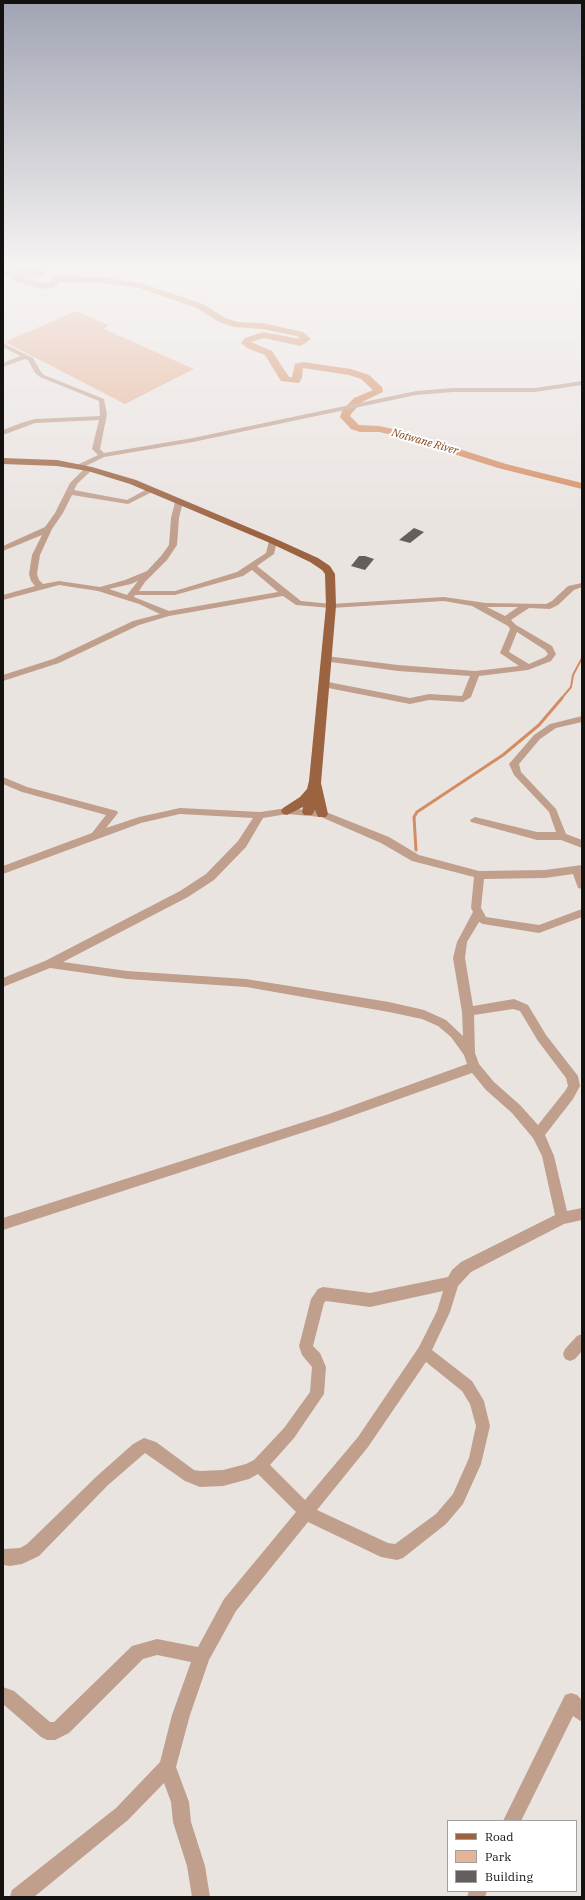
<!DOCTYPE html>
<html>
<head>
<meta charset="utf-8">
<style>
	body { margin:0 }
	#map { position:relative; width:585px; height:1900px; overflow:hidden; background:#eae4e1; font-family:"IBM Plex Serif",serif }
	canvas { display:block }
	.frame { position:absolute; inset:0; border:4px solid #141211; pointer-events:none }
	.legend { position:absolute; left:447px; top:1820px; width:130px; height:72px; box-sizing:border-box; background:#fff; border:1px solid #a1a0a0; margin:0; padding:5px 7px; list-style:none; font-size:12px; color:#141211 }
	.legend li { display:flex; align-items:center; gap:8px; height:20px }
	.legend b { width:20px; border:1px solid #a1a0a0 }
</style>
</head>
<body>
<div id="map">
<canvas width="585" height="1900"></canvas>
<div class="frame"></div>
<ul class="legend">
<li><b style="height:5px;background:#9c6341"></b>Road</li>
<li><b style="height:11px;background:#e5b397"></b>Park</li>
<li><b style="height:11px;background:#645f5c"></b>Building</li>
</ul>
</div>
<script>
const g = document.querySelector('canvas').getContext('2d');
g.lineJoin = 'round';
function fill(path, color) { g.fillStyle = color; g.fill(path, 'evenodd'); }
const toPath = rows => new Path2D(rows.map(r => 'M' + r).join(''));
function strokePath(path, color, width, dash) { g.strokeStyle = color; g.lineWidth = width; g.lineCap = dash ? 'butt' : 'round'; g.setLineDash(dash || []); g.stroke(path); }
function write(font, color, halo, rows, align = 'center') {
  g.font = font + ' "IBM Plex Serif",serif'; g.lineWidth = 4; g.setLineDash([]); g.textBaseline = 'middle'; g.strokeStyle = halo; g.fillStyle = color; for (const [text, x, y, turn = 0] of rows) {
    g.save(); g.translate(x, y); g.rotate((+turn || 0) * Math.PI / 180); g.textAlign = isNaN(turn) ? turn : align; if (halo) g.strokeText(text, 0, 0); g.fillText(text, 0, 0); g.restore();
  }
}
const green = toPath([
	[76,311,108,325,104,329,194,369,125,404,5,342]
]);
const streamFar1 = toPath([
	[561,699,571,687,573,675,582,658]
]);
const stream = toPath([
	[416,850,414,817,417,812,503,755,539,725,562,698]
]);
const river = toPath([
	[24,267,45,270,45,274,40,276,23,278,43,283,49,283,54,277,57,276,101,277,141,283,203,304,225,318,238,322,262,323,303,332,311,339,301,346,264,338,251,342,272,351,289,377,292,377,295,364,303,362,351,369,369,375,382,387,383,392,362,402,351,414,350,416,359,425,379,426,403,431,506,464,582,483,582,489,498,468,397,436,379,432,360,432,351,429,340,417,342,411,354,398,373,390,361,379,349,375,303,368,302,378,299,383,281,381,265,355,247,348,241,343,245,338,263,332,300,339,297,336,262,329,234,327,219,322,197,308,139,288,101,283,59,282,55,287,43,289,11,280,11,276,3,275,3,269,12,271,24,267]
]);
const building = toPath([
	[414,528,424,532,410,543,399,540],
	[359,556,365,556,374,559,365,570,351,566]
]);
const minor = toPath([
	[3,343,33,358,41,372,44,375,104,399,107,414,100,449,104,453,193,438,416,391,453,388,535,388,582,381,582,385,535,392,453,392,416,395,193,442,104,457,80,469,77,469,77,465,98,455,92,449,99,420,35,423,3,435,3,430,21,423,35,419,100,416,99,401,40,377,35,373,28,360,25,359,3,367,3,363,20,356,3,347,3,343],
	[86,467,93,469,77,484,74,490,127,500,149,488,156,490,128,504,72,495,63,513,52,529,40,555,37,574,39,580,43,584,59,581,100,587,125,580,147,571,161,556,169,545,171,518,175,502,179,500,183,502,179,518,177,545,167,560,145,582,139,591,175,591,237,572,266,553,269,541,273,539,277,541,274,554,257,566,301,601,331,604,444,597,486,603,546,604,552,601,568,586,582,583,582,587,574,590,558,605,550,609,529,608,511,620,516,625,552,646,556,654,551,661,528,670,479,676,471,697,463,702,429,700,410,704,323,687,319,684,323,681,410,698,429,694,462,696,470,676,398,671,323,661,323,657,326,656,398,665,475,671,519,666,500,653,510,629,508,626,472,606,444,601,331,608,296,605,283,596,169,616,139,625,59,663,3,681,3,675,53,659,133,621,160,614,139,604,98,591,59,585,3,600,3,595,35,586,31,581,29,574,32,555,42,535,3,551,3,546,45,527,55,513,70,483,86,467],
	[252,570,278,592,169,611,134,597,135,595,175,595,243,576,252,570],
	[138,581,127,595,109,589,131,584,138,581],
	[487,607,518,607,505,616,487,607],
	[517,632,545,650,548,654,545,657,529,664,509,652,517,632],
	[582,716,582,722,556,728,540,739,519,764,521,772,556,809,566,834,582,840,582,848,561,840,537,840,471,822,470,820,475,817,537,832,556,832,549,812,514,775,509,764,534,735,550,724,582,716],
	[3,777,27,787,117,811,118,813,106,828,139,817,180,808,260,812,287,808,326,812,389,837,419,855,479,871,545,870,582,865,582,889,578,888,573,874,545,878,484,879,481,908,486,917,539,925,582,909,582,917,539,933,483,924,479,922,467,942,465,958,473,1006,514,999,528,1005,546,1035,578,1076,580,1086,573,1099,545,1135,554,1156,567,1211,582,1208,582,1220,564,1224,471,1272,458,1286,450,1312,432,1350,472,1381,484,1401,490,1426,481,1464,463,1504,446,1524,403,1558,397,1560,381,1557,308,1522,236,1611,209,1660,190,1715,176,1767,189,1802,191,1822,205,1866,210,1897,192,1897,187,1866,173,1822,171,1802,164,1783,128,1820,34,1897,10,1897,12,1890,116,1808,160,1762,172,1715,191,1662,157,1655,143,1659,69,1733,55,1740,47,1740,41,1737,3,1704,3,1687,14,1691,50,1722,54,1722,132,1646,157,1639,198,1647,224,1599,296,1512,258,1474,249,1479,223,1486,200,1487,185,1481,145,1453,107,1486,39,1556,22,1564,10,1566,3,1565,3,1549,20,1548,27,1544,97,1476,133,1444,144,1438,156,1442,194,1470,200,1471,223,1470,246,1464,254,1460,284,1428,310,1392,312,1367,302,1355,299,1346,311,1299,318,1289,323,1287,370,1293,448,1277,452,1270,461,1262,555,1215,542,1156,533,1138,512,1113,486,1090,472,1073,329,1124,3,1230,3,1218,329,1114,467,1064,464,1055,451,1037,438,1026,422,1019,389,1012,246,987,127,979,50,968,3,987,3,978,45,961,180,891,206,874,238,841,253,818,180,814,141,823,3,874,3,866,92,833,106,815,22,792,3,784,3,777],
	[287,814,321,817,381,843,412,861,474,877,471,908,473,912,457,942,453,958,462,1012,463,1036,446,1020,424,1010,389,1002,246,979,127,971,63,962,188,897,214,880,246,847,263,818,287,814],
	[513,1009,520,1011,538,1041,566,1078,568,1086,565,1091,538,1125,520,1105,494,1082,479,1064,475,1053,474,1015,513,1009],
	[443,1291,437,1311,419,1347,358,1437,305,1500,270,1465,294,1438,324,1394,326,1367,320,1353,313,1346,324,1303,326,1301,370,1307,443,1291],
	[426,1362,462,1391,470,1404,476,1426,469,1458,453,1494,436,1514,395,1544,388,1543,317,1510,368,1447,426,1362],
	[582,1334,582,1351,575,1359,570,1361,565,1359,563,1354,565,1349,577,1336,582,1334],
	[571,1693,577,1695,582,1700,582,1722,573,1716,521,1821,503,1821,565,1695,571,1693],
	[469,1891,487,1891,485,1897,467,1897,469,1891]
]);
const major = toPath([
	[3,458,57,460,92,467,136,480,276,539,318,558,330,566,335,574,336,606,321,783,328,814,326,817,318,817,315,810,312,815,304,815,302,812,303,807,287,815,283,814,281,811,283,808,300,797,307,789,309,781,326,606,325,574,322,570,310,562,270,543,130,484,88,471,57,466,3,464,3,458]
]);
const farWaternames = [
	["Notwane River",425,442,16]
];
fill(green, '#e5b397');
strokePath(streamFar1, '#d48d63', 2);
strokePath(stream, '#d48d63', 3);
fill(river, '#d48d63');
fill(building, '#645f5c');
fill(minor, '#c09f8d');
fill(major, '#9c6341');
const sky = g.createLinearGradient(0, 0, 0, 532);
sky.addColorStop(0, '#a0a4b3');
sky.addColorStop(0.5, '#f6f3f2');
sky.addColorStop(1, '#f6f3f200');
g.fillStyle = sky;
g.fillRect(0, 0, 585, 532);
write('italic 11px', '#834112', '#fff', farWaternames);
</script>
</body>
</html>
